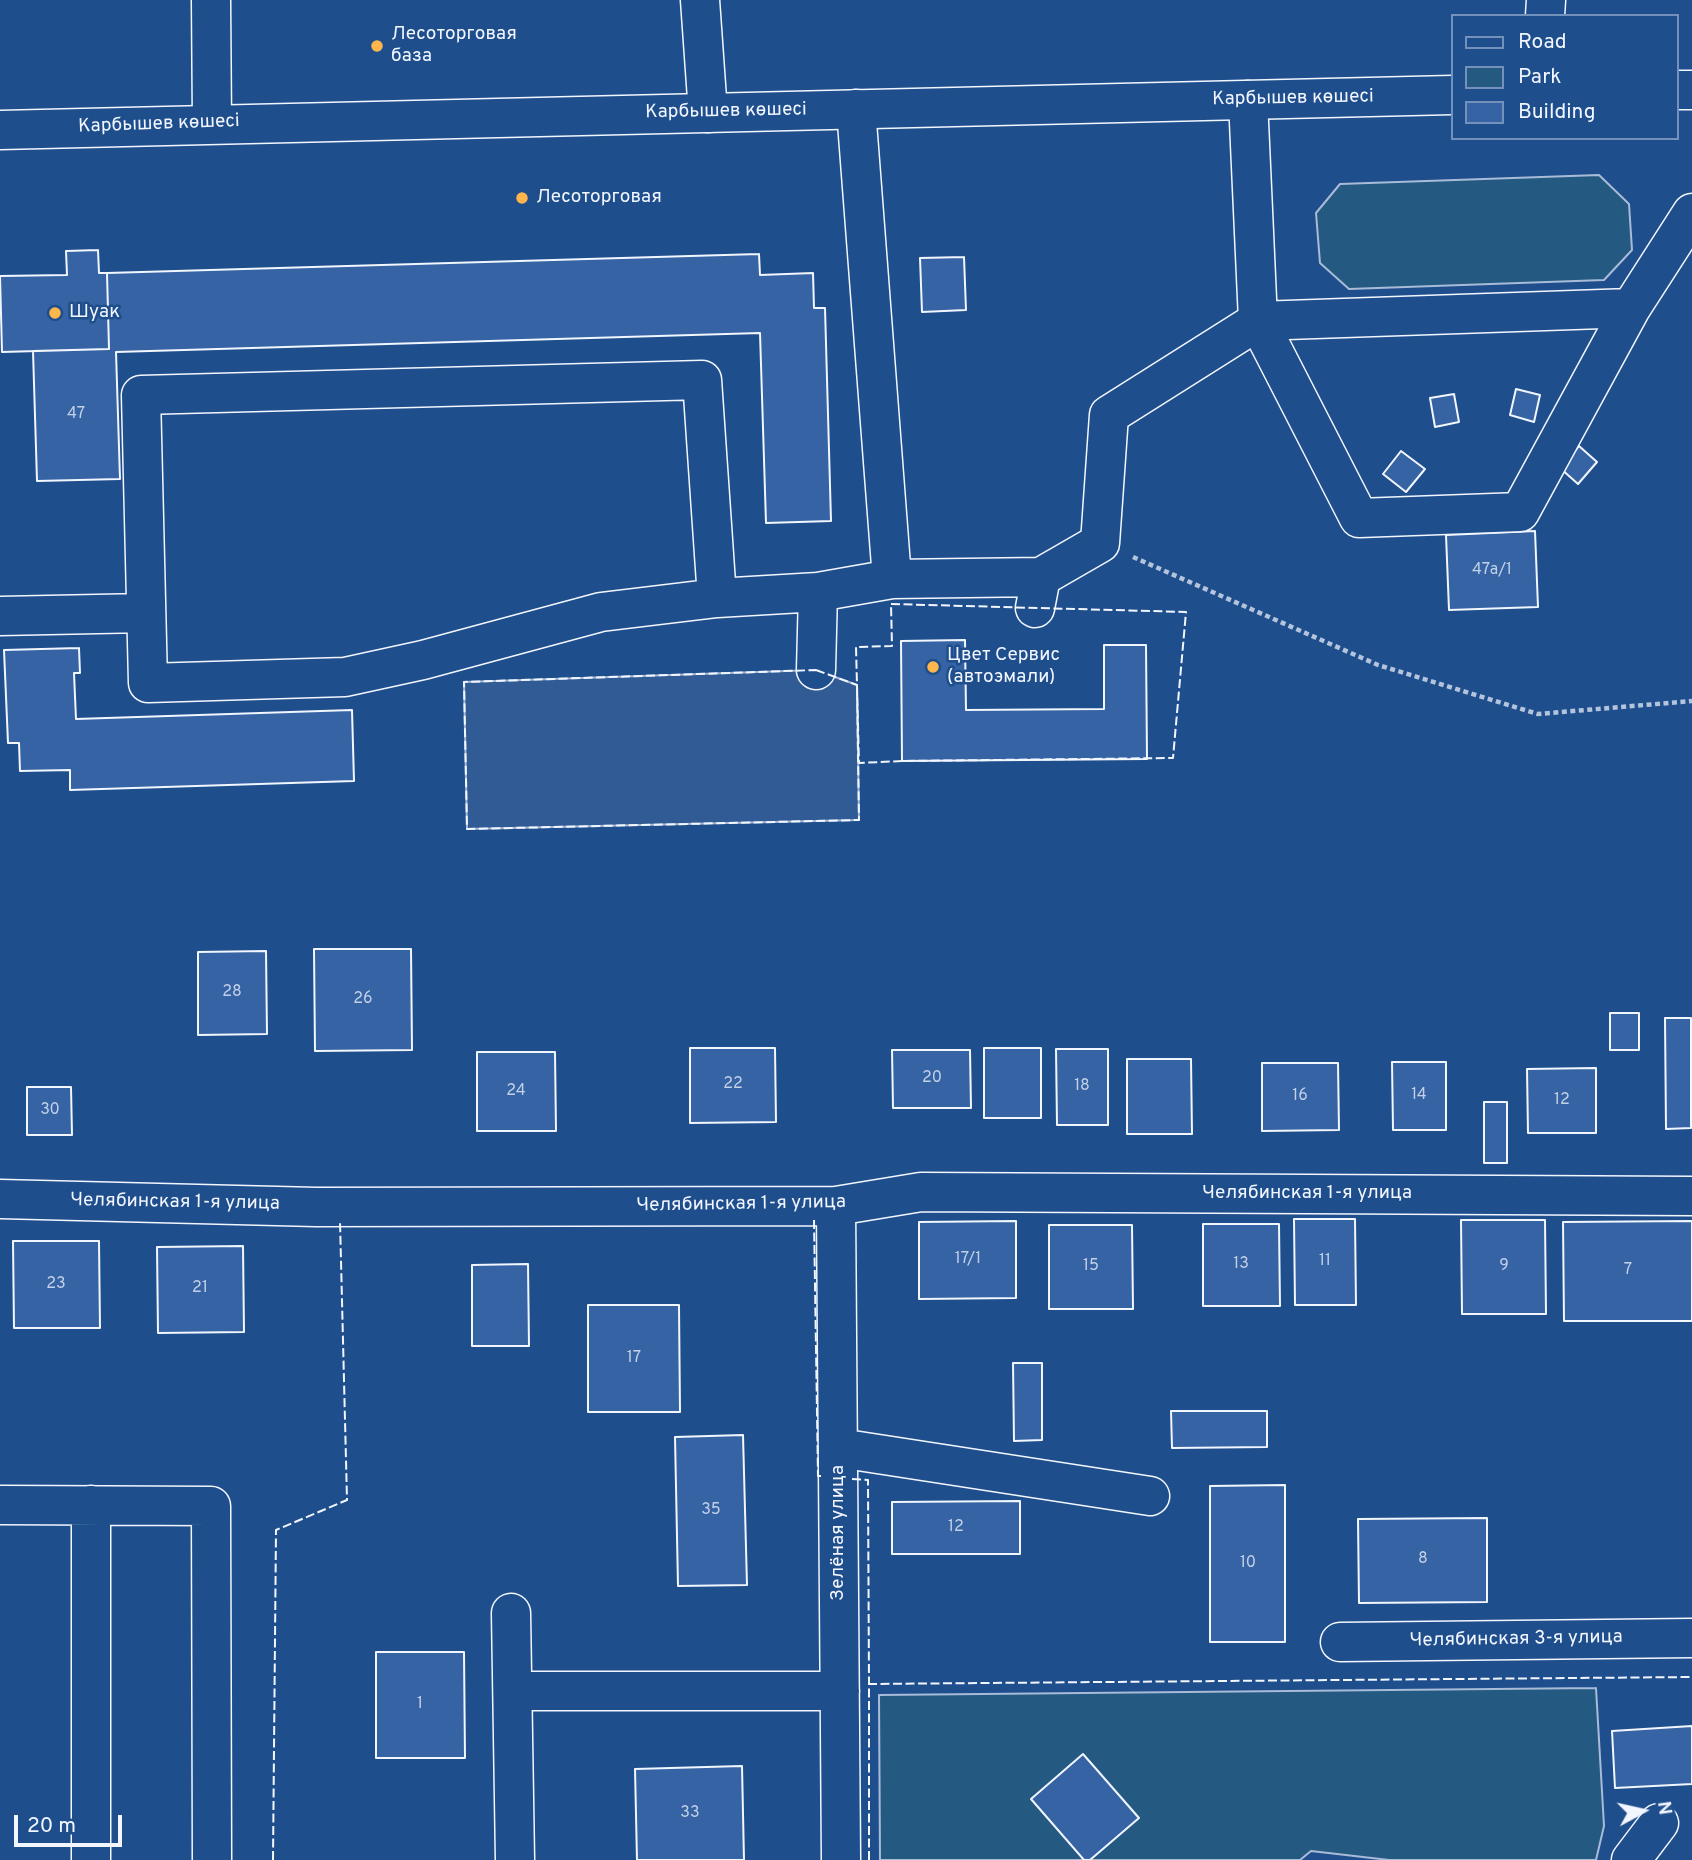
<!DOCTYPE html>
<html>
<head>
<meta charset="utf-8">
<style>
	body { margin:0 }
	#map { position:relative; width:1692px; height:1860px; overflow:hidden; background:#1f4e8c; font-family:Overpass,sans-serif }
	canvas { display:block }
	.legend { position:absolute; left:1451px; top:14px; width:228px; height:126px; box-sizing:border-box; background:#1f4e8c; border:2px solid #7391ba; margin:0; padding:9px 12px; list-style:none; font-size:21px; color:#f2f6ff }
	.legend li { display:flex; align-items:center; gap:14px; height:35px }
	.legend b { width:35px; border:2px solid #7391ba }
	.north { position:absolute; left:1608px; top:1776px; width:70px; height:70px; -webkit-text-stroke:5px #1f4e8c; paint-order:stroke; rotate:82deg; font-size:19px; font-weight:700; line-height:28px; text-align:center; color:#f2f6ff }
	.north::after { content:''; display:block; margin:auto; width:24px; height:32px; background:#f2f6ff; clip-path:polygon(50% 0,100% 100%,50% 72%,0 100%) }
	.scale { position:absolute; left:14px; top:1815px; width:108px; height:32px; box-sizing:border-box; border:4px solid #f2f6ff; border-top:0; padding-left:9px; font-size:21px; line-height:24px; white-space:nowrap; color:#f2f6ff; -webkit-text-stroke:5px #1f4e8c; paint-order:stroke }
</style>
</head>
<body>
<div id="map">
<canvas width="1692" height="1860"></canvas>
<ul class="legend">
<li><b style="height:9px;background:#1f4e8c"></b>Road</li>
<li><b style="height:19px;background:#245a82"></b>Park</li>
<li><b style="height:19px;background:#3563a3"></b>Building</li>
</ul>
<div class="north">N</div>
<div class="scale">20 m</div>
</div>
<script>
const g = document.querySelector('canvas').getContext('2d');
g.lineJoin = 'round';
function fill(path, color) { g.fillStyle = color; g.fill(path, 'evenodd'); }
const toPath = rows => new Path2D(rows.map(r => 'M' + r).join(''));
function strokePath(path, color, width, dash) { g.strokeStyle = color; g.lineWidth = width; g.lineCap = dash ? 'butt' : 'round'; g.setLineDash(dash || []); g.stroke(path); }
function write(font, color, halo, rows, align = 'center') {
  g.font = font + ' Overpass,sans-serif'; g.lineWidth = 5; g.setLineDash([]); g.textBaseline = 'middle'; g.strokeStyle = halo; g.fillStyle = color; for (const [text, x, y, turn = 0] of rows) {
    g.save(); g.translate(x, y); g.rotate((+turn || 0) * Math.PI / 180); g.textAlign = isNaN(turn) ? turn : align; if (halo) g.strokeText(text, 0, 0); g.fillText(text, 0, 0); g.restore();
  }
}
const green = toPath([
	[1599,175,1629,204,1632,250,1604,280,1349,289,1320,263,1316,213,1340,184,1599,175],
	[1596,1688,1604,1826,1596,1860,1389,1860,1311,1851,1300,1860,880,1860,879,1695,1596,1688]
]);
const parking = toPath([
	[816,670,857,685,859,820,467,829,464,682,816,670]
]);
const building = toPath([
	[98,250,99,273,107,273,109,349,2,352,0,276,67,275,66,251,98,250],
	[759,254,760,275,813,273,814,308,825,308,831,521,766,523,760,333,116,352,120,479,37,481,33,351,109,349,107,273,759,254],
	[964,257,966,310,922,312,920,258,964,257],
	[1516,389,1540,395,1534,422,1510,415,1516,389],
	[1454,394,1459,422,1435,427,1430,398,1454,394],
	[1579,446,1597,462,1578,484,1560,468,1579,446],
	[1401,451,1425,469,1406,492,1383,474,1401,451],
	[1535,531,1538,607,1449,610,1446,535,1535,531],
	[965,640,966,710,1104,709,1104,645,1146,645,1147,759,902,761,901,641,965,640],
	[79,648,80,673,74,673,76,719,352,710,354,781,70,790,70,770,20,771,19,743,8,743,4,650,79,648],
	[314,949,411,949,412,1050,315,1051,314,949],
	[266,951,267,1034,198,1035,198,952,266,951],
	[1610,1013,1639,1013,1639,1050,1610,1050,1610,1013],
	[1665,1018,1691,1018,1691,1128,1666,1129,1665,1018],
	[690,1048,775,1048,776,1122,690,1123,690,1048],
	[984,1048,1041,1048,1041,1118,984,1118,984,1048],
	[1056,1049,1108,1049,1108,1125,1057,1125,1056,1049],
	[892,1050,970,1050,971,1108,893,1108,892,1050],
	[477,1052,555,1052,556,1131,477,1131,477,1052],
	[1127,1059,1191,1059,1192,1134,1127,1134,1127,1059],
	[1392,1062,1446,1062,1446,1130,1393,1130,1392,1062],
	[1262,1063,1338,1063,1339,1130,1262,1131,1262,1063],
	[1596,1068,1596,1133,1528,1133,1527,1069,1596,1068],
	[27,1087,71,1087,72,1135,27,1135,27,1087],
	[1484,1102,1507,1102,1507,1163,1484,1163,1484,1102],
	[1294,1219,1355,1219,1356,1305,1295,1305,1294,1219],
	[1461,1220,1545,1220,1546,1314,1462,1314,1461,1220],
	[1016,1221,1016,1298,919,1299,919,1222,1016,1221],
	[1692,1221,1692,1321,1564,1321,1563,1222,1692,1221],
	[1203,1224,1279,1224,1280,1306,1203,1306,1203,1224],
	[1049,1225,1132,1225,1133,1309,1049,1309,1049,1225],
	[13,1241,99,1241,100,1328,14,1328,13,1241],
	[243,1246,244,1332,158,1333,157,1247,243,1246],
	[528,1264,529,1346,472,1346,472,1265,528,1264],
	[588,1305,679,1305,680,1412,588,1412,588,1305],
	[1013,1363,1042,1363,1042,1440,1014,1441,1013,1363],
	[1171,1411,1267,1411,1267,1447,1172,1448,1171,1411],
	[743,1435,747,1585,678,1586,675,1437,743,1435],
	[1285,1485,1285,1642,1210,1642,1210,1486,1285,1485],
	[1020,1501,1020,1554,892,1554,892,1502,1020,1501],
	[1487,1518,1487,1602,1359,1603,1358,1519,1487,1518],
	[376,1652,464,1652,465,1758,376,1758,376,1652],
	[1692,1726,1692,1784,1615,1788,1612,1731,1692,1726],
	[1083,1754,1139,1818,1090,1860,1084,1860,1031,1799,1083,1754],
	[742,1766,744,1860,637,1860,635,1769,742,1766]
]);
const path = toPath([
	[1133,557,1378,665,1538,714,1692,701]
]);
const minor = toPath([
	[211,0,212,124],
	[700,0,708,113],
	[1545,16,1546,0],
	[1248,100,1258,321,1359,518,1520,512,1631,308,1692,213],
	[856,109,892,579],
	[1041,577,1100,543,1109,415,1258,321,1631,308],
	[717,598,601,612,423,660,345,677,148,683,141,395,702,380,717,598,818,592,892,579,1041,577,1035,608],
	[0,616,146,613],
	[816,670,818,592],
	[0,1199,316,1207,836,1206,921,1192,1692,1196],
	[836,1206,841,1860],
	[839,1448,1150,1496],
	[0,1505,211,1506,212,1860],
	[91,1505,91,1860],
	[511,1613,515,1860],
	[1340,1642,1692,1638],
	[513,1691,840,1691],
	[1631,1860,1659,1823]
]);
const major = toPath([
	[1676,90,1692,90],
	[0,130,1452,95]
]);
const fence = toPath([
	[891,604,1186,612,1173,758,902,761,859,763,856,647,892,646,891,604],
	[816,670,857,685,859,820,467,829,464,682,816,670],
	[814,1220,818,1476,824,1476],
	[852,1479,868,1480,869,1684],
	[273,1860,276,1530,347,1500,340,1221],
	[869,1860,869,1684,1692,1677]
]);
const markers = [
	[377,46,7,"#ffb74d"],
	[522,198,7,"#ffb74d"],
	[55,313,7,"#ffb74d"],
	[933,667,7,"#ffb74d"]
];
const numberNames = [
	["47",76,415],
	["47а/1",1492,571],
	["28",232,993],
	["26",363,1000],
	["20",932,1079],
	["22",733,1085],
	["18",1082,1087],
	["24",516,1092],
	["14",1419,1096],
	["16",1300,1097],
	["12",1562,1101],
	["30",50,1111],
	["17/1",968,1260],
	["11",1325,1262],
	["13",1241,1265],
	["15",1091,1267],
	["9",1504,1267],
	["7",1628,1271],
	["23",56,1285],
	["21",200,1289],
	["17",634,1359],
	["35",711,1511],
	["12",956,1528],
	["8",1423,1560],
	["10",1248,1564],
	["1",420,1705],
	["33",690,1814]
];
const poiNames = [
	["Лесоторговая",391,35],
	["база",391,57],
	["Лесоторговая",536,198],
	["Шуак",69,313],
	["Цвет Сервис",947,656],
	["(автоэмали)",947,678]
];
const streetNames = [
	["Карбышев көшесі",1293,99,-1],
	["Карбышев көшесі",726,112,-1],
	["Карбышев көшесі",159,125,-2],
	["Челябинская 1-я улица",1307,1194],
	["Челябинская 1-я улица",175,1203,1],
	["Челябинская 1-я улица",741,1205,-1],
	["Зелёная улица",839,1533,-90],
	["Челябинская 3-я улица",1516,1640,-1]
];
fill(green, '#245a82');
strokePath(green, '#a8bbd7', 2);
fill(parking, '#305b95');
strokePath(parking, '#a8bbd7', 2);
fill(building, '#3563a3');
strokePath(building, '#f2f6ff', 2);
strokePath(minor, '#f2f6ff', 41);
strokePath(major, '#f2f6ff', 41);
strokePath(path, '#b3c4dc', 4.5, [5, 3.5]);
strokePath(minor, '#1f4e8c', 38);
strokePath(major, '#1f4e8c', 38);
strokePath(fence, '#f2f6ff', 2, [9, 3.5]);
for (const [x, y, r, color] of markers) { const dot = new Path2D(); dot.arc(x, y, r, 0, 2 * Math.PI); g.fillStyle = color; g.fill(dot); strokePath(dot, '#1f4e8c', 2.5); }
write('16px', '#c3d1e8', null, numberNames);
write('19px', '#f2f6ff', '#1f4e8c', poiNames, 'left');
write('19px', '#f2f6ff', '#1f4e8c', streetNames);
</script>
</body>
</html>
